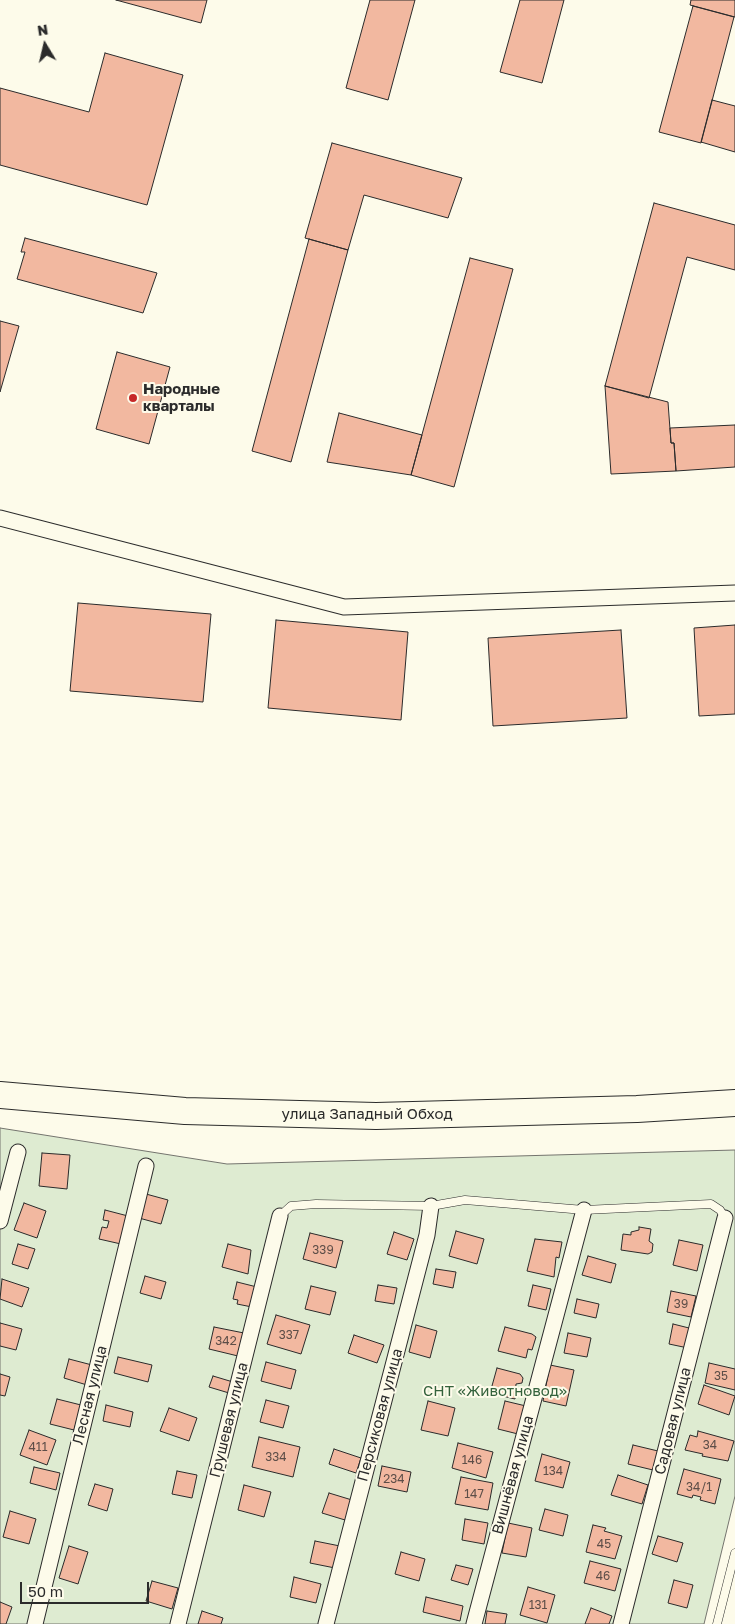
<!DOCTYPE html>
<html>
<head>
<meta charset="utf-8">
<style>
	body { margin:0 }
	#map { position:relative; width:735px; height:1624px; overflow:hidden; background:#fdfbea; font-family:"Golos Text",sans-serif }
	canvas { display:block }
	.north { position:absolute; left:20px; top:20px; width:50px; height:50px; -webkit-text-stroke:4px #fdfbea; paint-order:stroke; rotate:351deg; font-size:14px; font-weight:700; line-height:20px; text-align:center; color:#2b2b2b }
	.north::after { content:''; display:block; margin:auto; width:18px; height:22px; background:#2b2b2b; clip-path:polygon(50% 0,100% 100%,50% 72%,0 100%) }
	.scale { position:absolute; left:20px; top:1582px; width:129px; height:22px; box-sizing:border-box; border:2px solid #2b2b2b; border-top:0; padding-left:6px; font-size:15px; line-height:18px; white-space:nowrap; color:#2b2b2b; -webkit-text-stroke:4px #fdfbea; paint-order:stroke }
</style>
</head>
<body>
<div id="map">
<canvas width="735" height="1624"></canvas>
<div class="north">N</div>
<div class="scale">50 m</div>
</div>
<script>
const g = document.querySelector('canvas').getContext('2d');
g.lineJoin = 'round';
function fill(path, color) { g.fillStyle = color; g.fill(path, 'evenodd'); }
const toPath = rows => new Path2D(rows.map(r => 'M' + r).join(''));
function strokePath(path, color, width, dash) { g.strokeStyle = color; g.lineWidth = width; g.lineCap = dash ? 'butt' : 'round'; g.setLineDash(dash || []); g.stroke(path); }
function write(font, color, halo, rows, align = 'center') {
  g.font = font + ' "Golos Text",sans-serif'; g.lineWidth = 4; g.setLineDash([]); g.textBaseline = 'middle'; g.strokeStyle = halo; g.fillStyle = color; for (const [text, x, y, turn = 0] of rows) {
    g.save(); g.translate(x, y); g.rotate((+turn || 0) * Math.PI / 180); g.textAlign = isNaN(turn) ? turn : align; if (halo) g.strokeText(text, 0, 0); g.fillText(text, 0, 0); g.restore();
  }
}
const green = toPath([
	[0,1128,227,1164,735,1150,735,1496,704,1624,0,1624,0,1128]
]);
const building = toPath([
	[116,0,207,0,201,23,116,0],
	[370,0,415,0,388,100,346,88,370,0],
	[520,0,564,0,542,83,500,72,520,0],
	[691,0,735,0,735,17,690,5,691,0],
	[693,6,734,17,701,143,659,132,693,6],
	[105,53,183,75,147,205,0,165,0,88,89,112,105,53],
	[712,100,735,106,735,152,701,142,712,100],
	[332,143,462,178,448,218,364,195,348,250,305,238,332,143],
	[654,203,735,225,735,270,687,257,649,398,605,386,654,203],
	[25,238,157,273,143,313,17,279,25,252,21,252,25,238],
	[309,239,348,250,291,462,252,451,309,239],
	[470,258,513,269,454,487,411,475,470,258],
	[0,321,19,326,0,392,0,321],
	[117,352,170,367,149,444,96,429,117,352],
	[605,386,668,402,671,443,674,443,676,471,611,474,605,386],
	[339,413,422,435,411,475,327,462,339,413],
	[735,425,735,467,676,471,674,443,671,443,670,428,735,425],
	[78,603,211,614,203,702,70,691,78,603],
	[276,620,408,632,401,720,268,708,276,620],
	[735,625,735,714,699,716,694,628,735,625],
	[621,630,627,718,493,726,488,638,621,630],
	[42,1153,70,1155,67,1189,39,1186,42,1153],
	[146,1194,168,1200,161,1224,139,1218,146,1194],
	[24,1203,46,1211,37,1238,14,1230,24,1203],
	[105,1210,128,1216,121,1244,99,1239,102,1227,107,1228,109,1221,103,1220,105,1210],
	[639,1227,651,1229,649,1241,653,1244,652,1252,648,1254,621,1250,623,1234,631,1235,631,1232,639,1230,639,1227],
	[456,1231,484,1239,477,1264,449,1256,456,1231],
	[394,1232,414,1239,407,1260,387,1254,394,1232],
	[310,1233,343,1241,336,1268,303,1259,310,1233],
	[535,1239,562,1242,559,1258,556,1257,554,1277,527,1271,535,1239],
	[679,1240,703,1245,697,1271,673,1265,679,1240],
	[18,1244,35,1249,28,1269,12,1264,18,1244],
	[228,1244,251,1250,248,1274,222,1267,228,1244],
	[588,1256,616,1264,611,1283,582,1275,588,1256],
	[436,1269,456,1272,453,1288,433,1284,436,1269],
	[145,1276,166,1282,161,1299,140,1293,145,1276],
	[2,1279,29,1288,22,1307,0,1299,2,1279],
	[237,1282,257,1287,252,1307,237,1304,238,1300,233,1299,237,1282],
	[378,1285,397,1288,394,1304,375,1301,378,1285],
	[533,1285,551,1289,546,1310,528,1306,533,1285],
	[311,1286,336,1292,330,1315,305,1309,311,1286],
	[671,1291,696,1296,691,1317,667,1312,671,1291],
	[577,1299,599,1304,596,1318,574,1313,577,1299],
	[276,1315,310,1325,301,1354,267,1344,276,1315],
	[0,1323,22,1329,16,1350,0,1346,0,1323],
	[673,1324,693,1329,688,1348,669,1344,673,1324],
	[416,1325,437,1331,430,1358,409,1352,416,1325],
	[214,1327,244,1333,238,1356,209,1349,214,1327],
	[505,1327,532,1334,536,1337,532,1350,528,1349,526,1358,498,1351,505,1327],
	[568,1333,591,1338,587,1357,564,1353,568,1333],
	[354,1335,384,1345,377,1363,348,1353,354,1335],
	[118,1357,152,1365,148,1382,114,1373,118,1357],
	[69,1359,92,1365,87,1385,64,1378,69,1359],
	[266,1362,296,1370,291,1389,261,1381,266,1362],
	[709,1363,735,1369,735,1390,705,1383,709,1363],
	[550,1365,574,1370,566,1406,543,1401,550,1365],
	[497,1368,520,1374,523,1378,522,1383,516,1384,515,1399,490,1393,497,1368],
	[0,1374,10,1377,5,1396,0,1395,0,1374],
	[213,1376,233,1382,229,1393,209,1387,213,1376],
	[704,1385,735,1396,729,1415,698,1404,704,1385],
	[57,1399,81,1405,74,1430,50,1424,57,1399],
	[266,1400,289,1406,283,1428,260,1422,266,1400],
	[428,1401,455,1408,448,1436,421,1430,428,1401],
	[505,1401,526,1406,518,1434,498,1429,505,1401],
	[106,1405,133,1412,130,1427,103,1421,106,1405],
	[169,1408,197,1418,189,1441,160,1431,169,1408],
	[29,1430,56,1440,47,1465,20,1455,29,1430],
	[698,1431,734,1441,728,1461,702,1456,703,1454,685,1450,690,1435,697,1437,698,1431],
	[259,1437,300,1447,293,1477,252,1467,259,1437],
	[458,1443,493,1452,486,1478,452,1468,458,1443],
	[633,1445,658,1451,653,1470,628,1464,633,1445],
	[334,1449,361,1458,356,1473,329,1464,334,1449],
	[542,1454,570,1462,563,1488,535,1481,542,1454],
	[382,1466,411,1472,407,1492,378,1486,382,1466],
	[34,1467,60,1473,56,1490,30,1483,34,1467],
	[684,1469,721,1479,715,1504,700,1500,701,1497,693,1495,692,1498,677,1494,684,1469],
	[177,1471,197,1475,192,1498,172,1494,177,1471],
	[618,1475,648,1485,642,1504,611,1495,618,1475],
	[461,1477,493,1483,488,1510,455,1504,461,1477],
	[95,1484,113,1489,107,1511,88,1505,95,1484],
	[244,1485,271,1492,264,1517,238,1510,244,1485],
	[329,1493,352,1500,345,1520,322,1513,329,1493],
	[545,1509,568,1515,563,1536,539,1530,545,1509],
	[10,1511,36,1519,29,1544,3,1537,10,1511],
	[465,1519,488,1523,484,1544,462,1540,465,1519],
	[508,1523,532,1528,526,1557,502,1553,508,1523],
	[593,1525,606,1528,604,1531,622,1536,615,1559,586,1552,593,1525],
	[658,1536,683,1543,677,1562,652,1554,658,1536],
	[315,1541,340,1546,335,1568,310,1563,315,1541],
	[69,1546,88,1552,78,1584,59,1578,69,1546],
	[401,1552,425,1559,419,1581,395,1574,401,1552],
	[590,1561,621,1569,615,1591,584,1583,590,1561],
	[456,1565,473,1569,468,1585,451,1580,456,1565],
	[294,1577,321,1584,316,1603,290,1597,294,1577],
	[674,1580,693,1585,687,1608,668,1603,674,1580],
	[152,1581,178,1588,172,1609,146,1601,152,1581],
	[528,1587,555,1595,547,1623,520,1615,528,1587],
	[426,1597,463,1606,460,1621,423,1612,426,1597],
	[0,1602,12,1607,6,1624,0,1624,0,1602],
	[591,1608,612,1616,609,1624,585,1624,591,1608],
	[202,1611,223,1618,221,1624,198,1624,202,1611],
	[487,1611,507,1614,505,1624,485,1624,487,1611]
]);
const service = toPath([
	[280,1216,291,1206,316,1204,431,1206,465,1200,584,1210,711,1204,720,1210,725,1218],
	[717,1624,735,1553]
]);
const minor = toPath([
	[0,518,344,607,735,593],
	[0,1221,18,1152],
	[35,1624,146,1166],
	[178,1624,280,1216],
	[326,1624,427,1235,431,1206],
	[474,1624,584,1210],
	[621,1624,725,1218]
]);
const trunk = toPath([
	[0,1095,185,1111,376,1116,637,1109,735,1103]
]);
const markers = [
	[133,398,5,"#c62828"]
];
const numberNames = [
	["339",323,1250],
	["39",681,1304],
	["337",289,1335],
	["342",226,1341],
	["35",721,1376],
	["34",710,1445],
	["411",38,1447],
	["334",276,1457],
	["146",472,1460],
	["134",553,1471],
	["234",394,1479],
	["34/1",699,1487],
	["147",474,1494],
	["45",604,1544],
	["46",603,1576],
	["131",538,1605]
];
const poiNames = [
	["Народные",143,389],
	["кварталы",143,406]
];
const streetNames = [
	["улица Западный Обход",367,1114],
	["Лесная улица",90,1395,-76],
	["Персиковая улица",380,1415,-75],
	["Грушевая улица",229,1420,-76],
	["Садовая улица",673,1421,-76],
	["Вишнёвая улица",513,1475,-75]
];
const parkNames = [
	["СНТ «Животновод»",495,1391]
];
fill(green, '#deebd1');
strokePath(green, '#74746e', 1);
fill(building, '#f2b8a0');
strokePath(building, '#2b2b2b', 1);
strokePath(service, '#2b2b2b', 9);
strokePath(minor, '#2b2b2b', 17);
strokePath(trunk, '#2b2b2b', 28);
strokePath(service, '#fdfbea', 8);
strokePath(minor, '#fdfbea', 15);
strokePath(trunk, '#fdfbea', 26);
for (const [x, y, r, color] of markers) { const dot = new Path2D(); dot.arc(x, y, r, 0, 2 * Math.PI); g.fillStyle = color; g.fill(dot); strokePath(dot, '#fdfbea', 2); }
write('12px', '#5d4e48', null, numberNames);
write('bold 15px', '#2b2b2b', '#fdfbea', poiNames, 'left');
write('15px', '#2b2b2b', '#fdfbea', streetNames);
write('15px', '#34623c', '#fdfbea', parkNames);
</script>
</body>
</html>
